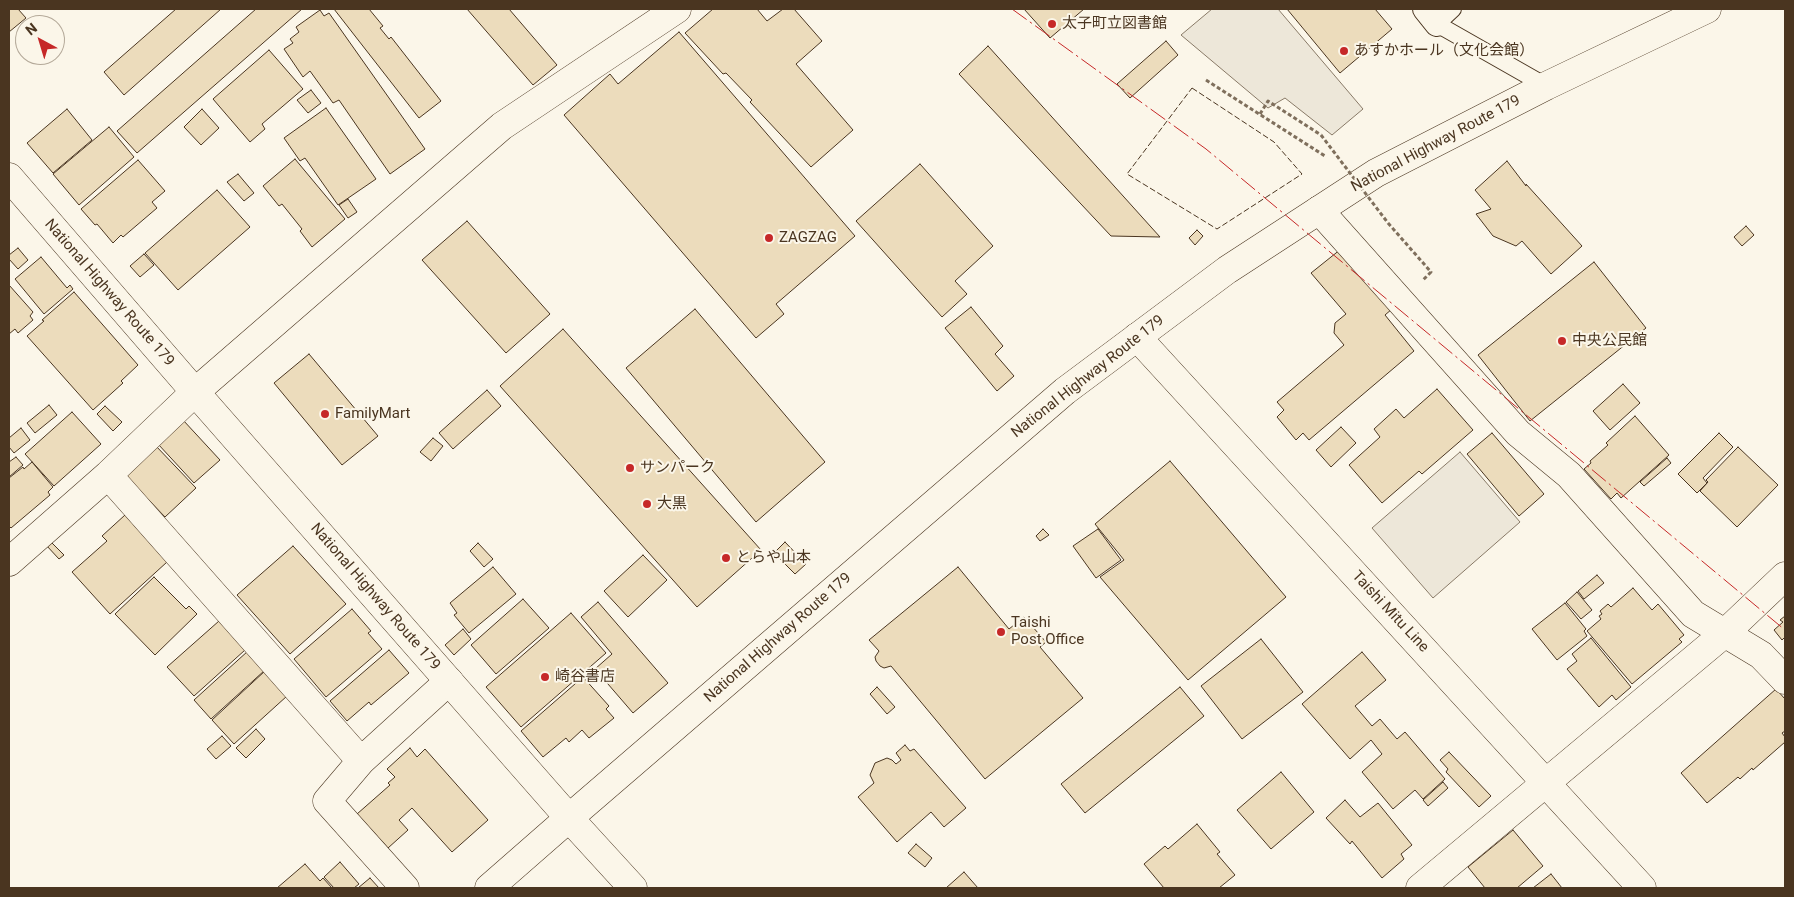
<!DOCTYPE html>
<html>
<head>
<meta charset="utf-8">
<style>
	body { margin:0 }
	#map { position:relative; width:1794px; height:897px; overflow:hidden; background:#fbf6e9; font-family:Roboto,sans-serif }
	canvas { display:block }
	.frame { position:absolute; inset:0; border:10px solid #4a3520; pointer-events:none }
	.north { position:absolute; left:15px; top:15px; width:50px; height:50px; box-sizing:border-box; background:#fbf6e9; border:1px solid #b4a999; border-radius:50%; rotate:321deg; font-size:14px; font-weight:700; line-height:20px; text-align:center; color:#4a3520 }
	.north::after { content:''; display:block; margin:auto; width:18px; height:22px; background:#c62828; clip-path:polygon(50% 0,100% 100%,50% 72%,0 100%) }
</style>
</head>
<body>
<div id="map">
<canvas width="1794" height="897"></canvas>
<div class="frame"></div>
<div class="north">N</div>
</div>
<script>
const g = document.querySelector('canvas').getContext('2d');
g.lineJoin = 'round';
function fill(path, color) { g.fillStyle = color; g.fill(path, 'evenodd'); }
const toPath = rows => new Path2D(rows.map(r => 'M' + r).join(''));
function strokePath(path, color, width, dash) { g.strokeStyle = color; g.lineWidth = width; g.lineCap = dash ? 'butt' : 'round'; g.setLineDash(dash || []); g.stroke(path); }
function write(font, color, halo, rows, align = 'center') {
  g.font = font + ' Roboto,"Noto Sans JP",sans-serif'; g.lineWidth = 4; g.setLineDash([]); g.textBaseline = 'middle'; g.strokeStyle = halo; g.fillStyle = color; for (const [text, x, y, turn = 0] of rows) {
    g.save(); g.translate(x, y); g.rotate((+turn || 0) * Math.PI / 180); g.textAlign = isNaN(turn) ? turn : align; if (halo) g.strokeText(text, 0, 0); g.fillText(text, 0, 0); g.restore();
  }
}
const parking = toPath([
	[1212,9,1278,9,1363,109,1332,135,1285,98,1268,108,1181,35,1212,9],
	[1460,452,1520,522,1433,598,1372,528,1460,452]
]);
const building = toPath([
	[9,9,18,9,26,18,9,32,9,9],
	[176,9,221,9,124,95,104,72,176,9],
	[256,9,302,9,137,153,117,131,256,9],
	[334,9,369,9,383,26,380,28,389,39,391,37,441,101,419,118,334,9],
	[467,9,509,9,557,65,533,85,467,9],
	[713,9,757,9,767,21,783,9,794,9,822,41,796,64,853,130,811,167,750,102,752,100,726,73,723,74,685,33,713,9],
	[1024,9,1084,9,1050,38,1024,9],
	[1287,9,1375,9,1392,29,1340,73,1287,9],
	[320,10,324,16,329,13,425,149,390,174,339,100,333,103,310,71,303,77,284,49,293,43,290,39,299,32,296,27,320,10],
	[679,32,855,236,776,304,784,314,756,338,564,115,610,74,618,84,679,32],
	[1166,41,1178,55,1130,98,1117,84,1166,41],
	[988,46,1160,237,1111,236,959,74,988,46],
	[269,50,303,89,262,124,265,129,250,142,213,99,269,50],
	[311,90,321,103,308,113,297,100,311,90],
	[326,108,376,179,338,205,305,158,300,161,284,138,326,108],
	[67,109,92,140,53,173,27,143,67,109],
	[202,109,219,128,201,145,184,127,202,109],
	[109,127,134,157,79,205,53,174,109,127],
	[295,159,345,219,312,247,300,231,302,229,282,204,279,206,263,186,295,159],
	[138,160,165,191,152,202,157,208,123,237,121,235,113,243,97,224,95,225,81,209,138,160],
	[1507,161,1526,186,1526,184,1582,246,1551,274,1522,241,1516,246,1493,236,1476,214,1491,209,1475,190,1507,161],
	[920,164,993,246,955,281,967,294,942,317,856,221,920,164],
	[238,174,254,193,244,201,227,182,238,174],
	[217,190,250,227,178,290,145,253,217,190],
	[348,199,357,212,348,218,339,205,348,199],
	[467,221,550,314,506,353,422,260,467,221],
	[1746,226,1754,235,1742,246,1734,237,1746,226],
	[1197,230,1203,236,1195,245,1189,238,1197,230],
	[18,248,28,260,18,269,9,259,9,255,18,248],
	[1341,249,1392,309,1385,315,1414,351,1309,440,1303,433,1296,440,1277,417,1284,410,1277,402,1344,345,1334,333,1335,323,1346,314,1311,273,1341,249],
	[144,254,154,265,140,277,130,266,144,254],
	[41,257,67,288,70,285,73,289,44,314,15,279,41,257],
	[1594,262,1646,328,1530,421,1478,355,1594,262],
	[9,285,33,312,30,316,33,320,18,333,15,329,9,334,9,285],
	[74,292,138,365,121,381,123,383,93,410,27,336,44,321,42,320,74,292],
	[971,307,1003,346,995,354,1014,376,997,391,945,328,971,307],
	[695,309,825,462,756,522,626,368,695,309],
	[563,329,761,550,697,607,500,386,563,329],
	[309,354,378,436,342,465,274,383,309,354],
	[1623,384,1640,403,1610,430,1593,411,1623,384],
	[1437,389,1473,430,1422,474,1419,471,1382,503,1349,465,1380,437,1374,429,1396,409,1404,418,1437,389],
	[487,390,501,406,453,449,439,433,487,390],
	[49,405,57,415,35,433,27,423,49,405],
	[105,406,122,422,113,431,97,414,105,406],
	[72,412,101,444,54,486,25,454,72,412],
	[1635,416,1669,455,1621,498,1617,493,1611,499,1584,469,1591,463,1590,461,1608,445,1606,443,1635,416],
	[183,420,220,460,194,483,158,444,183,420],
	[1341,427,1356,443,1331,467,1316,450,1341,427],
	[21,428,30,440,14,453,9,447,9,438,21,428],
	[1492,433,1544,494,1519,516,1467,454,1492,433],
	[1719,433,1733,447,1703,478,1707,483,1697,493,1678,474,1719,433],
	[433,438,443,446,431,461,420,452,433,438],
	[155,445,196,488,165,517,124,474,155,445],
	[1738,447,1778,485,1737,527,1700,491,1708,482,1706,480,1738,447],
	[16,457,23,465,9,477,9,462,16,457],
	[1667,458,1671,463,1644,486,1640,482,1667,458],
	[1170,461,1286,597,1188,680,1100,577,1124,560,1095,524,1170,461],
	[32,462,53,487,48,492,50,495,11,528,9,526,9,478,23,467,24,469,32,462],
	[125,515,167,562,110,614,72,572,107,541,102,536,125,515],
	[1043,529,1049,535,1040,541,1036,536,1043,529],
	[1098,529,1121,560,1096,578,1073,546,1098,529],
	[50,541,64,555,59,559,46,545,50,541],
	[785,542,806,564,795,574,774,553,785,542],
	[478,543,493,559,484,567,470,551,478,543],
	[293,546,346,604,290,654,237,595,293,546],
	[643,555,667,580,628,617,604,591,643,555],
	[493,567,516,594,469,633,454,615,457,613,450,603,493,567],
	[958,567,1009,629,1024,617,1046,642,1040,647,1083,698,985,779,891,666,884,668,880,666,876,661,875,657,879,651,869,640,958,567],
	[1597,575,1604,583,1584,599,1578,591,1597,575],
	[154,577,186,609,189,606,197,614,155,655,115,614,154,577],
	[1633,588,1652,610,1658,604,1684,635,1679,639,1682,642,1632,684,1587,631,1601,619,1599,616,1602,614,1600,611,1608,604,1611,607,1633,588],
	[1577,592,1592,610,1581,619,1566,602,1577,592],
	[523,599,549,628,496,674,471,645,523,599],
	[598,602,668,683,633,713,595,669,612,654,581,617,598,602],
	[1565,603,1586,629,1584,631,1587,636,1557,660,1532,629,1565,603],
	[352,609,371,631,368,633,382,649,326,697,294,659,352,609],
	[571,613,606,653,521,727,486,687,571,613],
	[1785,616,1785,637,1782,640,1774,630,1783,622,1780,620,1785,616],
	[219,621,245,650,194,696,167,667,219,621],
	[463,629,471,639,454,655,445,645,463,629],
	[1591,638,1631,687,1616,700,1612,695,1599,707,1567,669,1577,661,1572,654,1591,638],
	[1261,639,1303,692,1242,739,1201,686,1261,639],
	[389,650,409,673,371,705,369,702,347,721,330,701,389,650],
	[248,651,265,670,211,719,194,700,248,651],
	[1362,652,1386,680,1355,706,1372,726,1380,719,1397,739,1405,732,1445,779,1423,799,1415,790,1393,809,1362,772,1382,754,1371,740,1350,759,1302,704,1362,652],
	[265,671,287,696,234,744,212,720,265,671],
	[583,677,609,706,606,709,614,718,589,738,582,730,569,742,566,738,543,757,521,731,583,677],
	[877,687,895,707,887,714,870,694,877,687],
	[1180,687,1204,716,1085,813,1061,784,1180,687],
	[1776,689,1785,699,1785,731,1782,733,1785,737,1785,742,1753,770,1752,768,1740,779,1738,777,1707,803,1681,773,1776,689],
	[256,729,265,739,246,758,236,748,256,729],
	[222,736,231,746,216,759,207,749,222,736],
	[905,745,910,751,914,749,966,808,944,827,931,812,897,842,858,797,874,783,870,775,875,763,887,758,892,760,896,764,901,760,896,753,905,745],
	[410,748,417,757,425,749,488,820,452,852,412,808,399,820,408,830,388,848,357,814,390,785,388,783,395,777,387,769,410,748],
	[1449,752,1491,796,1479,807,1446,772,1448,769,1440,760,1449,752],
	[1281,772,1314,812,1271,849,1237,810,1281,772],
	[1443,782,1448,788,1428,806,1423,800,1443,782],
	[1345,800,1360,817,1378,803,1412,845,1401,854,1404,859,1382,878,1352,841,1350,844,1326,818,1345,800],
	[1197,824,1220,852,1217,854,1235,875,1219,888,1164,888,1144,864,1165,846,1168,849,1197,824],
	[1513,830,1543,866,1517,888,1485,888,1468,867,1513,830],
	[916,844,932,858,925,867,908,853,916,844],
	[340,862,359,884,354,888,334,888,324,877,340,862],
	[305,864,320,881,323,878,332,888,277,888,305,864],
	[964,872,978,888,946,888,964,872],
	[1551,874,1562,888,1533,888,1551,874],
	[370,878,379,888,358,888,370,878]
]);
const path = toPath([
	[1206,80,1325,156],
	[1260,114,1268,101,1321,135],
	[1388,223,1431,272,1423,280]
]);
const service = toPath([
	[1453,9,1437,24,1546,86]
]);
const pedestrian = toPath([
	[1425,9,1437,24]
]);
const minor = toPath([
	[1319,210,1518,433,1569,475,1693,614,1761,655,1785,680],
	[108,475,361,761],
	[9,562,108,475,195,392,502,126,677,9],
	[405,888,327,801,361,761,449,681],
	[1420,888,1725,633,1785,576]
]);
const tertiary = toPath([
	[569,818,633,888]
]);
const secondary = toPath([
	[489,888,569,818]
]);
const primary = toPath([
	[1137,337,1642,888]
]);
const trunk = toPath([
	[9,177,195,392,569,818,1065,391,1227,270,1376,173,1546,86,1707,9]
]);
const pathBridge = toPath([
	[1321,135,1388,223]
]);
const fence = toPath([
	[1192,88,1274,142,1302,174,1217,229,1127,174,1192,88]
]);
const power = toPath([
	[1012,9,1206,149,1785,630]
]);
const markers = [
	[1052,24,5,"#c62828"],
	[1344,51,5,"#c62828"],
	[769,238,5,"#c62828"],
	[1562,341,5,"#c62828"],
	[325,414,5,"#c62828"],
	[630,468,5,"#c62828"],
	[647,504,5,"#c62828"],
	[726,558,5,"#c62828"],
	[1001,632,5,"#c62828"],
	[545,677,5,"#c62828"]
];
const poiNames = [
	["太子町立図書館",1062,24],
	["あすかホール（文化会館）",1354,51],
	["ZAGZAG",779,238],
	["中央公民館",1572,341],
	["FamilyMart",335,414],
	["サンパーク",640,468],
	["大黒",657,504],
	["とらや山本",736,558],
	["Taishi",1011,623],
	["Post Office",1011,640],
	["崎谷書店",555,677]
];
const streetNames = [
	["National Highway Route 179",1436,144,-28],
	["National Highway Route 179",109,293,49],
	["National Highway Route 179",1088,377,-38],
	["National Highway Route 179",375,597,49],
	["Taishi Mitu Line",1390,612,47],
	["National Highway Route 179",778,638,-41]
];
fill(parking, '#ede7d9');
strokePath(parking, '#887966', 1);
fill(building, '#ecdcbc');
strokePath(building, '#4a3520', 1);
strokePath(service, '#4a3520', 18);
strokePath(pedestrian, '#4a3520', 26);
strokePath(minor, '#4a3520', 29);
strokePath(tertiary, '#4a3520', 29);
strokePath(secondary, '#4a3520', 29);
strokePath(primary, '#4a3520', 29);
strokePath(trunk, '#4a3520', 29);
strokePath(path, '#7f6f5c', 3, [4, 2.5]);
strokePath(service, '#fbf6e9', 16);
strokePath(pedestrian, '#fbf6e9', 24);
strokePath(minor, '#fbf6e9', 28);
strokePath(tertiary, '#fbf6e9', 28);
strokePath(secondary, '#fbf6e9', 28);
strokePath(primary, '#fbf6e9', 28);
strokePath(trunk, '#fbf6e9', 28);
strokePath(pathBridge, '#7f6f5c', 3, [4, 2.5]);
strokePath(fence, '#4a3520', 1, [6, 2.5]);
strokePath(power, '#c62828', 1, [18, 4, 2.5, 4]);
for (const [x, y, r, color] of markers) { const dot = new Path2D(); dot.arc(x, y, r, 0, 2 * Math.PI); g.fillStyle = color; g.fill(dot); strokePath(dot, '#fbf6e9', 2); }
write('15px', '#4a3520', '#fbf6e9', poiNames, 'left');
write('15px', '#4a3520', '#fbf6e9', streetNames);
</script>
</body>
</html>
